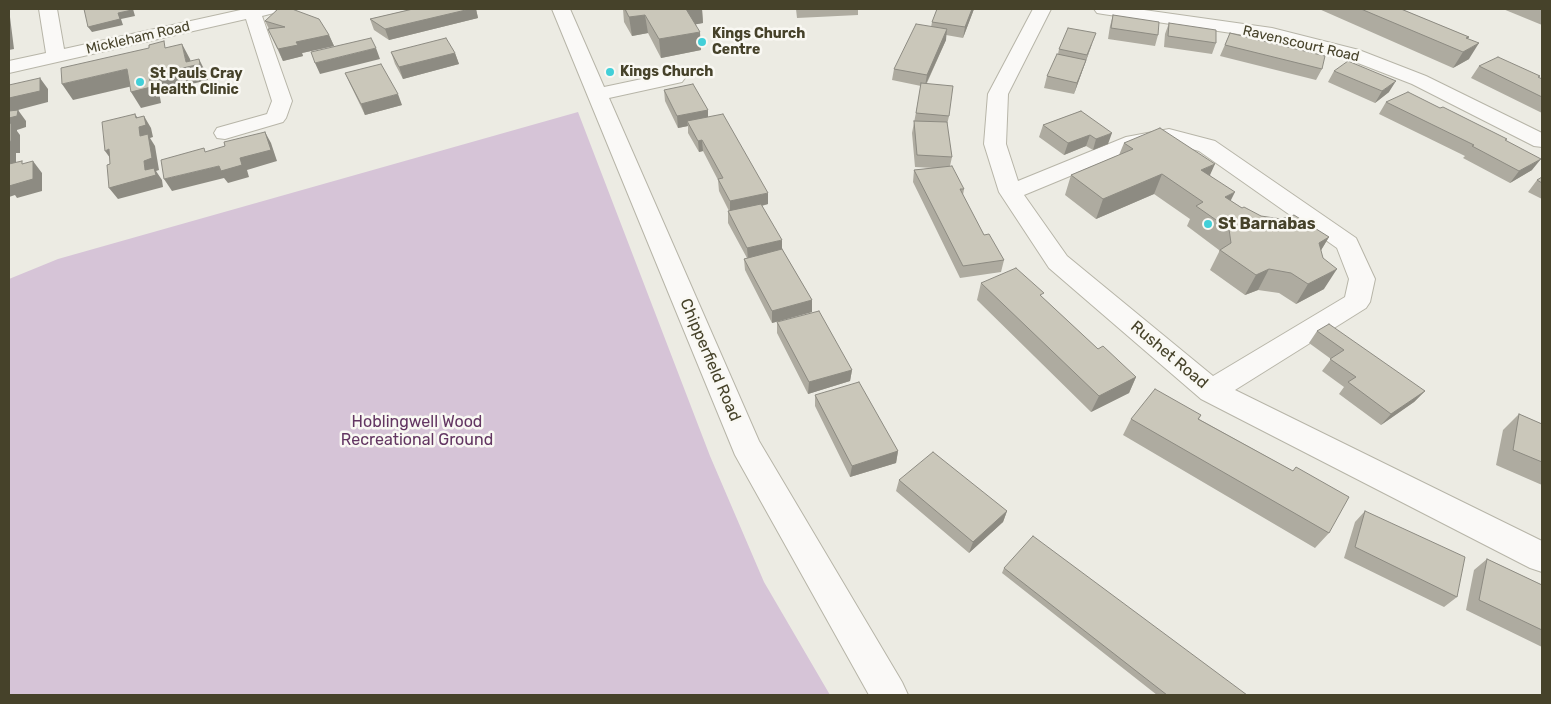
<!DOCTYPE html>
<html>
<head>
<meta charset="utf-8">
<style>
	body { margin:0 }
	#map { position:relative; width:1551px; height:704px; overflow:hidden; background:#ecebe3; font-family:Rubik,sans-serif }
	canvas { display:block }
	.frame { position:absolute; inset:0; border:10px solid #46422a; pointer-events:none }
</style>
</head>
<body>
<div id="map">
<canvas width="1551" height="704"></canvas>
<div class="frame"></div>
</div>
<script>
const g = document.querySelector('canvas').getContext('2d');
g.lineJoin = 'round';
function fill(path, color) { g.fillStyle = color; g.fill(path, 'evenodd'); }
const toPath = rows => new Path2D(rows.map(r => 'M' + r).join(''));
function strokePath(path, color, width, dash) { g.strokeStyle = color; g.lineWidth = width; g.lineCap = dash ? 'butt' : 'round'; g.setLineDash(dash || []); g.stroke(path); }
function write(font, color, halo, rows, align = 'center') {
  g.font = font + ' Rubik,sans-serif'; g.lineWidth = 5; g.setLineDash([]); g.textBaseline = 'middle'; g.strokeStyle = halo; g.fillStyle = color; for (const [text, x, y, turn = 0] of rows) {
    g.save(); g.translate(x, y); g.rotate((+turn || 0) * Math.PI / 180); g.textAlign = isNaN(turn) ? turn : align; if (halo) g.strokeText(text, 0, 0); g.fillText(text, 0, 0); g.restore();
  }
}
const green = toPath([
	[578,112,710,456,764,582,830,695,9,695,9,279,58,259]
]);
const minor = toPath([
	[39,9,57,9,64,49,245,9,277,9,274,13,262,16,292,101,286,118,283,122,225,139,217,138,214,133,217,128,267,114,272,101,246,19,9,73,9,61,46,53,39,9],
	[552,9,570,9,604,87,675,72,682,74,685,78,682,82,609,98,759,441,902,682,908,695,869,695,735,455,552,9],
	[1033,9,1051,9,1008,94,1006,144,1018,181,1126,137,1169,129,1215,141,1356,238,1375,279,1370,302,1366,308,1235,390,1542,541,1542,572,1530,568,1201,399,1049,268,999,192,984,144,988,94,1033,9],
	[1168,142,1199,151,1337,248,1349,279,1345,297,1213,376,1067,256,1024,195,1140,147,1168,142],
	[1094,9,1137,9,1272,28,1359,50,1426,76,1542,133,1542,147,1534,146,1412,84,1345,58,1272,39,1103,14,1097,13,1094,9]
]);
const wall = toPath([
	[412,9,476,9,478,18,389,40,374,30,370,19],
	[623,9,702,9,703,23,696,24,701,50,661,58,648,33,632,36,624,22],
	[796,9,858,9,858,15,797,18],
	[937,9,974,9,963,38,946,35,946,40,927,83,949,116,947,125,952,157,950,166,964,189,963,195,984,235,1004,260,1001,272,960,278,913,182,914,170,934,168,915,167,912,133,921,86,892,80,894,69,931,27,932,22],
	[1319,9,1401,9,1469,37,1468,39,1469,59,1453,68],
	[1503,9,1542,9,1542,25],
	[1113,15,1158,35,1155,46,1108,39,1110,26],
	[265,21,329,35,334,46,302,53,303,56,283,61,268,29,269,29],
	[1169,23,1216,43,1212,54,1164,47,1165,34],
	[1230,33,1322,69,1316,80,1220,56],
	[1092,44,1074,94,1044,88,1047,76,1058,54,1059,49],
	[391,52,455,53,459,64,403,79,395,64],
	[1479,66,1539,78,1542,79,1542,113,1471,78],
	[1334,71,1389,92,1375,103,1328,82],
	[345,73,402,105,365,115,350,84],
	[664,90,708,110,708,117,768,204,762,206,782,249,812,300,812,312,772,323,745,270,744,259,747,258,728,223,728,211,729,211,719,191,718,180,703,151,699,152,688,133,688,126,678,128,665,101],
	[1386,102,1506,141,1532,170,1510,183,1463,158,1465,156,1379,114],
	[1081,111,1108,144,1093,150,1086,146,1064,155,1039,137,1043,125],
	[1124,143,1210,175,1231,201,1242,208,1261,216,1329,237,1321,250,1324,289,1296,304,1279,293,1258,290,1245,295,1210,270,1219,252,1219,250,1187,226,1190,219,1154,194,1096,219,1065,195,1071,175,1119,155],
	[1542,177,1542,199,1528,192,1537,180],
	[981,283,1043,298,1098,349,1136,377,1129,393,1091,412,977,300],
	[777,322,852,370,850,381,808,394,777,333],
	[1317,331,1425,391,1414,402,1381,425,1339,394,1344,387,1322,371,1331,359,1309,343],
	[815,395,898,451,896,463,850,477,815,406],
	[1519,414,1542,424,1542,485,1496,465,1503,430],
	[1201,415,1199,419,1293,471,1296,467,1329,533,1315,548,1123,435,1131,419],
	[899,480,1007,511,1003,522,969,553,896,491],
	[1365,511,1457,597,1444,607,1344,558,1355,522],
	[1487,559,1542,585,1542,647,1466,610,1474,570],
	[1004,568,1247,695,1157,695,1002,573]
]);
const shadedWall = toPath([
	[9,9,14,49,9,50],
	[131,9,133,9,135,16,121,19,123,25,92,32,88,27,118,13],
	[470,9,476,9,478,18,389,40,385,29],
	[685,9,702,9,703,23,687,26],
	[972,9,974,9,963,38,965,27],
	[645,15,648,33,632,36,629,17],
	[947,29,946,40,925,86,927,75],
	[700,32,701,50,661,58,659,39],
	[1096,33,1092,44,1074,94,1077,83],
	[329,35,334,46,302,53,303,56,283,61,278,49,296,42],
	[1479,43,1469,59,1453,68,1463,52],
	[182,44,190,59,192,66,199,59,207,75,208,80,159,92,161,103,141,108,131,92,149,76,186,62],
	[376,48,380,59,320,74,315,63],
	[455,53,459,64,403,79,399,67],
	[127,69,137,85,73,100,62,84],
	[40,78,48,89,48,102,18,110,26,121,26,127,17,130,17,131,20,135,20,153,16,153,16,169,9,171,9,98],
	[1396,81,1389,92,1375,103,1382,91],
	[398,94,402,105,365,115,361,104],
	[708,110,708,122,687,121,688,126,678,128,677,116],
	[135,114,143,126,144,116,151,128,153,137,150,138,155,146,159,170,156,171,162,180,163,187,118,199,109,188,145,170,140,136],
	[265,132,271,143,277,161,247,170,249,177,228,183,224,178,172,191,164,179,219,166,240,158],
	[1112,133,1108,144,1093,150,1096,139],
	[1090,135,1086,146,1064,155,1068,143],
	[702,140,703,151,699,152,698,141],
	[109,149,113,162,105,151],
	[1541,159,1532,170,1510,183,1519,171],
	[33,161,42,173,42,191,17,198,15,195,9,197,9,184],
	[1215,164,1206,184,1201,170],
	[1162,174,1154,194,1096,219,1103,199],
	[1235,192,1225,212,1225,197],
	[768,193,768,204,730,213,730,201],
	[1329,237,1317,257,1319,243],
	[782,240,782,252,748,260,747,248],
	[1269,269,1258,290,1245,295,1256,275],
	[1337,269,1324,289,1296,304,1308,284],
	[812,300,812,312,772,323,772,311],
	[852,370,850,381,808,394,809,382],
	[1136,377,1129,393,1091,412,1099,396],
	[1425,391,1414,402,1381,425,1391,414],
	[898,451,896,463,850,477,852,466],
	[1007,511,1003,522,969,553,973,542]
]);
const building = toPath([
	[84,9,131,9,132,10,118,13,120,19,88,27,84,9],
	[278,9,292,9,319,19,329,35,296,42,298,45,278,49,268,29,285,27,265,21,278,9],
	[413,9,470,9,385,29,370,19,413,9],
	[625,9,686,9,700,32,659,39,645,15,629,17,625,9],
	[937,9,972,9,965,27,932,22,937,9],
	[1361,9,1401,9,1469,37,1466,38,1479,43,1463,52,1361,9],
	[1113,15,1159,22,1158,35,1111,28,1113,15],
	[1169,23,1216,30,1216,43,1168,36,1169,23],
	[916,24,947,29,927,75,894,69,916,24],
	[1068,28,1096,33,1087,55,1059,49,1068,28],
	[1230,33,1325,56,1322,69,1225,45,1230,33],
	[371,38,376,48,315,63,311,52,371,38],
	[446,38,455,53,399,67,391,52,446,38],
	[164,41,165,48,182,44,186,62,199,59,200,64,149,76,151,87,131,92,127,69,62,84,61,68,149,48,149,45,164,41],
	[1057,54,1086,60,1077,83,1047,76,1057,54],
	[1498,57,1540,76,1538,77,1542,79,1542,97,1479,66,1498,57],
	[1348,61,1396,81,1382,91,1334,71,1348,61],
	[381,64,398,94,361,104,345,73,381,64],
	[40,78,40,91,9,98,9,85,40,78],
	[921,83,953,86,949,116,916,113,921,83],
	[693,84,708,110,677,116,664,90,693,84],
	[1408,92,1440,108,1443,107,1507,139,1505,140,1541,159,1519,171,1472,146,1474,145,1386,102,1408,92],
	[18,110,17,116,9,118,9,111,18,110],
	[1081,111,1112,133,1096,139,1090,135,1068,143,1043,125,1081,111],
	[135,114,136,118,144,116,146,125,139,127,140,136,148,134,152,158,144,161,145,170,154,168,156,175,109,188,107,165,110,164,109,149,105,151,102,122,135,114],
	[723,114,768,193,730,201,718,179,723,178,702,140,698,141,687,121,723,114],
	[914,121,947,122,952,157,917,155,914,121],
	[11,123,11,141,9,142,9,124,11,123],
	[1160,128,1215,164,1201,170,1235,192,1225,197,1242,208,1244,207,1261,216,1281,219,1294,215,1329,237,1319,243,1323,258,1337,269,1308,284,1291,273,1269,269,1256,275,1220,250,1231,243,1229,229,1196,206,1203,202,1162,174,1103,199,1071,175,1133,149,1124,143,1160,128],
	[265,132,271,150,240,158,242,165,221,171,219,166,164,179,161,160,204,148,205,152,225,146,224,142,265,132],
	[22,161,22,164,33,161,33,179,9,186,9,164,22,161],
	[952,166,964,189,960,189,984,235,989,234,1004,260,963,266,914,170,952,166],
	[1542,177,1542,183,1537,180,1542,177],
	[761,204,782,240,747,248,728,211,761,204],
	[782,249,812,300,772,311,744,259,782,249],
	[1016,268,1044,293,1040,295,1098,349,1103,346,1136,377,1099,396,981,283,1016,268],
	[819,311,852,370,809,382,777,322,819,311],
	[1329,324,1425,391,1391,414,1348,382,1356,377,1330,359,1344,350,1317,331,1329,324],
	[859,382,898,451,852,466,815,395,859,382],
	[1155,389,1201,415,1198,419,1293,471,1296,467,1349,497,1329,533,1131,419,1155,389],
	[1519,414,1542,424,1542,462,1513,450,1519,414],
	[933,452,1007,511,973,542,899,480,933,452],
	[1365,511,1465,557,1457,597,1355,547,1365,511],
	[1033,536,1247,695,1167,695,1004,568,1033,536],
	[1487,559,1542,585,1542,630,1479,600,1487,559]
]);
const markers = [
	[702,42,5,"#42cfd8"],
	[610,72,5,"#42cfd8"],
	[140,82,5,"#42cfd8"],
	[1208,224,5,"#42cfd8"]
];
const farPoinames = [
	["Kings Church",712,34],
	["Centre",712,50],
	["Kings Church",620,72],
	["St Pauls Cray",150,74],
	["Health Clinic",150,90]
];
const farStreetnames = [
	["Mickleham Road",138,38,-13],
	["Ravenscourt Road",1301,44,13]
];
const poiNames = [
	["St Barnabas",1218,224]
];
const streetNames = [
	["Rushet Road",1169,355,40],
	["Chipperfield Road",710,360,67]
];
const parkNames = [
	["Hoblingwell Wood",417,422],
	["Recreational Ground",417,440]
];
fill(green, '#d6c4d7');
strokePath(minor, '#b7b5a8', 2);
fill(minor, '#faf9f7');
fill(wall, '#aeaba0');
fill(shadedWall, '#8d8b82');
fill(building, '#cac7ba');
strokePath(building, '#8d8b82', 1);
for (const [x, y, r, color] of markers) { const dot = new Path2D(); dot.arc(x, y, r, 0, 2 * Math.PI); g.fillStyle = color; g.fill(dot); strokePath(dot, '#f9f8f3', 2); }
write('bold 14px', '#46422a', '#f9f8f3', farPoinames, 'left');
write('14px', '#46422a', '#f9f8f3', farStreetnames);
write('bold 16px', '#46422a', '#f9f8f3', poiNames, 'left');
write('16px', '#46422a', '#f9f8f3', streetNames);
write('16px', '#633662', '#f9f8f3', parkNames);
</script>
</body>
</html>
